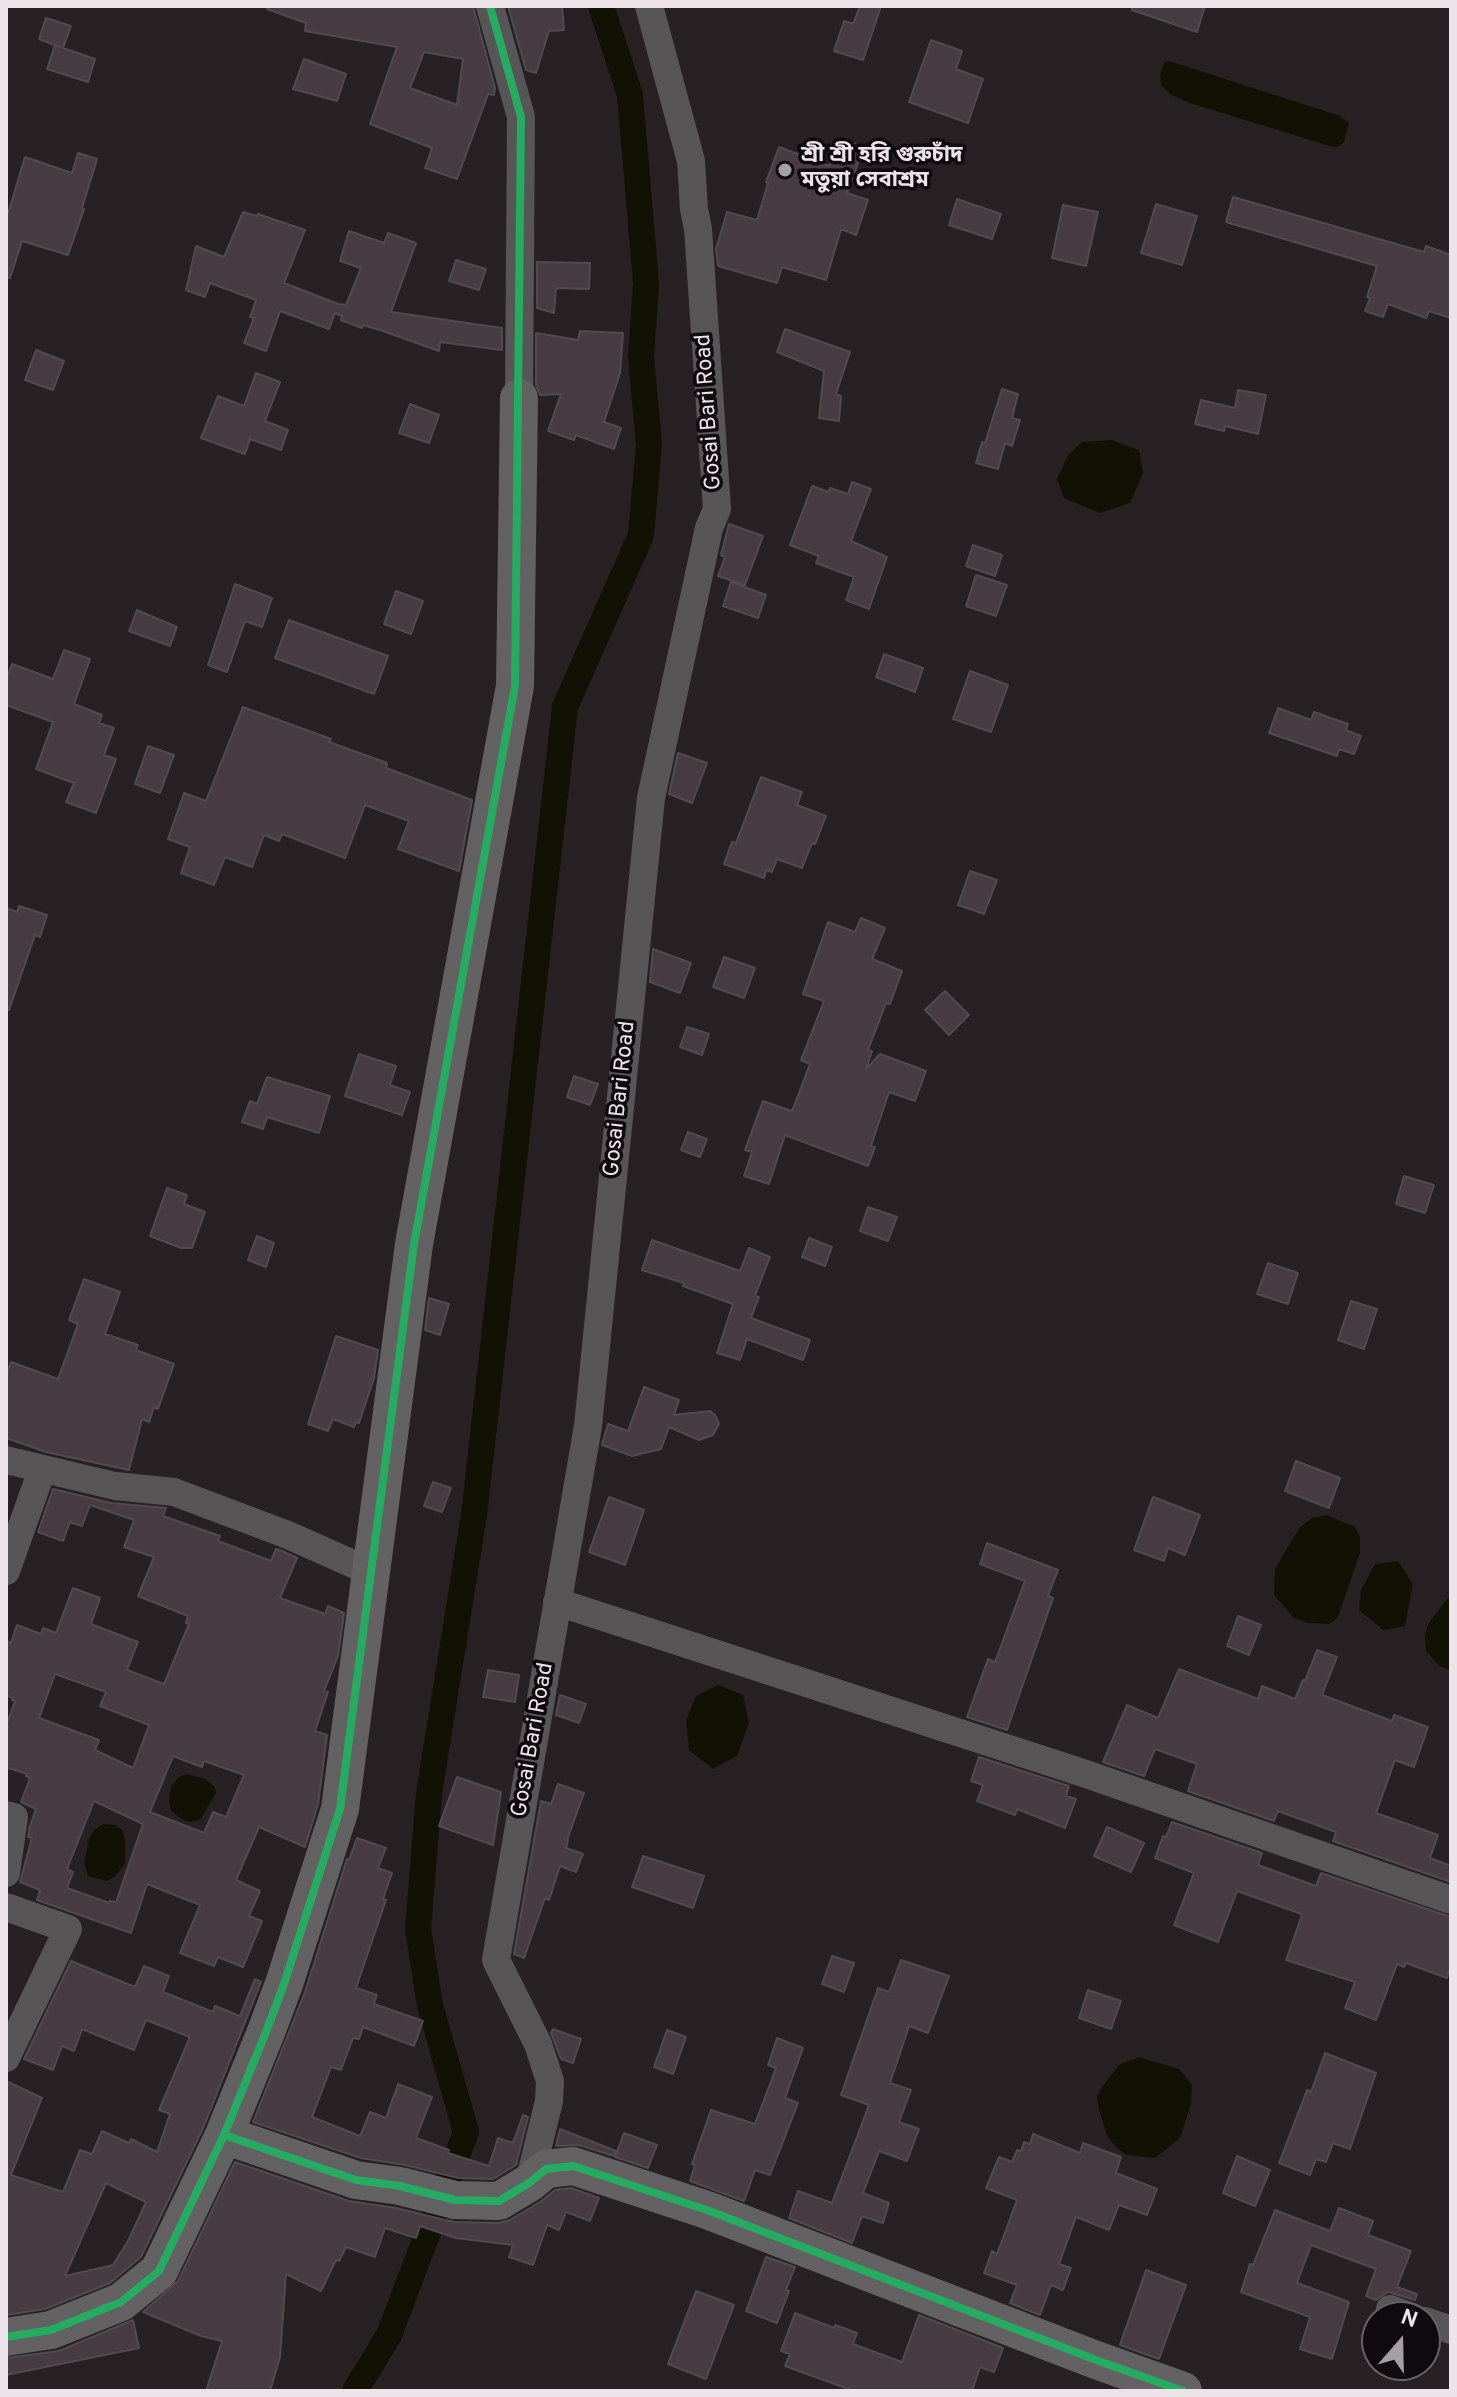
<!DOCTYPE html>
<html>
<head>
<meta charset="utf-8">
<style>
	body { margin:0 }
	#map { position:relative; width:1457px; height:2397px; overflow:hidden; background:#272124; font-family:Overpass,sans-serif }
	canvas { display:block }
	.frame { position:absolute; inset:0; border:8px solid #ece4e8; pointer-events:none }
	.north { position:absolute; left:1361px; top:2301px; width:80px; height:80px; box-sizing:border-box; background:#0f0a0d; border:2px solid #676165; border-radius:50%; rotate:20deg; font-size:22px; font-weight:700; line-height:32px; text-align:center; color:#ece4e8 }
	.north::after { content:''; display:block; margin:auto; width:28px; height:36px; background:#a7a0a3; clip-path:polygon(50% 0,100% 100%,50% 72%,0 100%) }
</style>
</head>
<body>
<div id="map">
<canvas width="1457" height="2397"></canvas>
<div class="frame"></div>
<div class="north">N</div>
</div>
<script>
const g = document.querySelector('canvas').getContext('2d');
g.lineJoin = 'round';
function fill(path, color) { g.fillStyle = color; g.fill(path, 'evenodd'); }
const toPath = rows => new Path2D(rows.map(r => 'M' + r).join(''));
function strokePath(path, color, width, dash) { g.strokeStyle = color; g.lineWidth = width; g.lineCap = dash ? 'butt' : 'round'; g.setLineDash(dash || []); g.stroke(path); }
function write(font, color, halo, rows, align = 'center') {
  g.font = font + ' Overpass,"Noto Sans Bengali",sans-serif'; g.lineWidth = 7; g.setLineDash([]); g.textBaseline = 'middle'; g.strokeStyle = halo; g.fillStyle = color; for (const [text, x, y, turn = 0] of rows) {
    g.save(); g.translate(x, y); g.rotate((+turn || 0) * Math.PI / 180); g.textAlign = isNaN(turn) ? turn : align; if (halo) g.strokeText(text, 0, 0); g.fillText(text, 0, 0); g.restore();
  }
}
const water = toPath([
	[1169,61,1340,116,1349,123,1344,142,1340,146,1333,147,1190,103,1170,94,1161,85,1160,74,1164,63],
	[1111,440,1139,450,1143,473,1130,503,1100,513,1064,498,1057,479,1068,455,1082,442],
	[1327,1515,1355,1527,1360,1537,1360,1553,1338,1617,1329,1624,1309,1623,1294,1618,1274,1595,1275,1569,1300,1527,1312,1518],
	[1398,1561,1413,1584,1405,1626,1383,1630,1359,1610,1361,1590,1375,1564],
	[1451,1597,1451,1670,1439,1666,1426,1651,1425,1637,1428,1624,1446,1600],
	[718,1685,743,1695,749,1723,737,1756,713,1769,689,1750,686,1720,696,1696],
	[187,1774,205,1779,214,1786,216,1793,200,1820,190,1822,181,1819,171,1811,169,1801,171,1787,179,1777],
	[104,1824,115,1825,122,1830,125,1839,125,1864,114,1877,107,1881,88,1876,84,1863,89,1839,94,1830],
	[1139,2057,1179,2069,1192,2085,1191,2104,1180,2138,1155,2158,1127,2155,1118,2149,1108,2138,1099,2110,1097,2097,1102,2087,1120,2064]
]);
const canal = toPath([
	[355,2391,389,2335,466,2132,430,2005,418,1929,429,1793,474,1515,565,707,641,535,649,445,641,357,646,283,630,95,601,6]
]);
const building = toPath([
	[267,6,473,6,495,88,494,95,488,94,457,179,425,168,432,148,370,124,397,47,305,31,306,23,267,9,267,6],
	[424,52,463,59,457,105,410,88,424,52],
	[508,6,562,6,564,30,549,31,536,73,526,70,508,6],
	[860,6,881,6,863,60,834,51,844,21,853,24,860,6],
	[1132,6,1205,6,1197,32,1132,10,1132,6],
	[46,18,71,26,63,48,95,59,88,82,47,69,55,45,60,47,39,39,46,18],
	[931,40,962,51,956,69,983,79,968,123,909,102,931,40],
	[304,59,346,74,337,101,293,89,304,59],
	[839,139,864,147,847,193,868,200,856,235,841,229,826,280,782,267,777,283,718,266,716,249,727,212,757,220,768,183,766,182,779,147,829,166,839,139],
	[78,153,97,159,82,208,84,209,68,255,22,241,10,278,6,277,6,220,25,157,72,173,78,153],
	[1233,197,1424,252,1426,246,1451,255,1451,318,1429,311,1426,318,1388,304,1383,317,1365,311,1370,298,1367,297,1377,266,1226,222,1233,197],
	[957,199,1001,214,992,239,949,225,957,199],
	[1156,204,1197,216,1182,265,1141,253,1156,204],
	[1063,205,1098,212,1086,266,1052,258,1063,205],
	[243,212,257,216,258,214,305,230,284,283,338,304,346,305,361,268,340,261,349,231,384,243,388,233,416,243,391,312,502,328,502,350,440,342,439,351,383,331,363,325,362,328,341,320,342,316,335,313,329,329,280,311,266,351,244,343,254,318,250,317,256,300,210,283,205,297,186,290,196,246,224,257,243,212],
	[456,260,486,269,479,290,449,281,456,260],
	[537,262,590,263,589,289,556,288,554,313,537,308,537,262],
	[785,329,850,352,836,394,841,396,839,421,819,418,824,371,777,352,785,329],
	[580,331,623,333,620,373,604,422,621,428,614,449,576,435,574,440,548,431,561,394,540,395,536,385,536,333,578,340,580,331],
	[36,350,64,361,53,390,25,380,36,350],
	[256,373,280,382,265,421,288,430,281,450,250,439,245,454,201,438,218,396,244,406,256,373],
	[1002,389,1018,394,1012,418,1020,420,1012,446,1005,443,998,469,976,463,982,442,985,443,1002,389],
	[1238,390,1266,395,1258,434,1225,426,1224,431,1195,424,1201,400,1235,408,1238,390],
	[410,404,439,415,429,443,399,433,410,404],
	[852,482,871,489,851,541,887,557,869,609,846,600,854,577,816,563,819,556,790,545,812,486,829,492,830,488,848,494,852,482],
	[729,524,763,536,745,585,718,576,725,557,721,555,729,524],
	[973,545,1002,555,995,576,966,566,973,545],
	[976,575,1007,585,996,616,966,606,976,575],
	[731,582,766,595,758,618,723,606,731,582],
	[235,584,272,598,262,627,245,621,227,672,208,665,235,584],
	[396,591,423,601,411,634,384,624,396,591],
	[137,610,177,627,170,646,129,631,137,610],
	[289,620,388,656,374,694,275,658,289,620],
	[64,650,90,659,74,704,102,715,99,723,114,728,104,755,116,759,96,813,66,802,74,783,36,769,53,722,6,705,6,680,12,664,53,679,64,650],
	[884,654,923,668,915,692,876,677,884,654],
	[970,671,1008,685,991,732,953,719,970,671],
	[243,707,331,739,329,742,387,763,386,768,472,800,459,871,398,849,409,821,365,805,345,858,282,834,279,841,264,835,252,867,225,857,214,885,181,873,190,847,168,839,184,793,206,801,243,707],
	[1278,708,1311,720,1314,712,1348,724,1346,730,1361,736,1354,754,1339,749,1337,756,1269,733,1278,708],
	[148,746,174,755,160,793,135,784,148,746],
	[678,753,707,763,692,803,669,794,678,753],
	[761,777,802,792,797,805,826,816,815,844,812,843,802,868,777,859,772,872,766,870,764,878,724,864,732,842,736,843,761,777],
	[970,871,997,880,984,914,958,905,970,871],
	[19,906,47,915,40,937,35,935,9,1010,6,1009,6,908,17,912,19,906],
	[861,918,885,928,872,959,902,971,890,1004,886,1003,868,1050,872,1051,866,1069,880,1054,926,1071,915,1101,889,1092,871,1146,875,1147,868,1166,785,1135,769,1184,744,1176,752,1152,745,1150,763,1101,792,1111,810,1064,801,1060,824,1001,803,994,828,922,855,932,861,918],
	[653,949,691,963,680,993,650,982,653,949],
	[724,957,755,968,744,998,713,987,724,957],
	[945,991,969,1015,949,1035,925,1010,945,991],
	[687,1027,709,1034,702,1055,680,1047,687,1027],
	[359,1054,396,1066,390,1085,410,1092,402,1115,345,1096,359,1054],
	[574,1076,598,1084,590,1105,567,1097,574,1076],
	[267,1077,330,1096,319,1133,267,1117,263,1129,242,1122,250,1101,257,1104,267,1077],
	[688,1132,707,1139,700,1157,681,1150,688,1132],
	[1404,1176,1434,1185,1425,1213,1396,1204,1404,1176],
	[167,1188,187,1195,184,1204,205,1212,192,1248,181,1248,150,1236,167,1188],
	[868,1207,897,1217,888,1241,860,1231,868,1207],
	[257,1236,274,1243,266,1267,248,1260,257,1236],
	[809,1238,832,1247,825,1266,802,1257,809,1238],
	[652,1240,740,1271,749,1248,770,1257,755,1296,759,1297,751,1318,810,1340,803,1360,747,1339,740,1360,717,1353,733,1304,683,1286,684,1283,642,1270,652,1240],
	[1268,1263,1298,1273,1288,1304,1257,1294,1268,1263],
	[84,1279,120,1292,105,1334,138,1345,136,1350,174,1364,158,1409,154,1407,149,1422,142,1419,129,1470,46,1452,6,1438,6,1375,11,1362,58,1379,78,1324,69,1320,84,1279],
	[429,1298,449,1304,440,1335,425,1330,429,1298],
	[1351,1301,1377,1309,1364,1349,1338,1340,1351,1301],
	[336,1336,378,1350,374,1378,359,1423,356,1422,354,1427,333,1419,328,1431,308,1424,336,1336],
	[644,1387,679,1400,674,1415,710,1411,715,1415,719,1424,713,1435,699,1440,669,1427,661,1449,632,1456,602,1445,608,1424,628,1431,644,1387],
	[1296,1461,1340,1478,1329,1508,1285,1491,1296,1461],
	[433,1482,451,1488,442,1512,424,1506,433,1482],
	[53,1489,111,1503,166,1508,163,1516,220,1536,218,1541,271,1561,276,1549,282,1551,297,1558,280,1598,325,1614,328,1606,344,1613,338,1656,324,1691,328,1692,315,1731,327,1735,318,1804,305,1847,259,1827,236,1880,260,1891,249,1916,262,1921,243,1967,218,1957,214,1966,180,1953,200,1905,147,1884,131,1933,37,1900,40,1890,20,1882,32,1838,28,1837,30,1826,36,1809,21,1802,30,1778,26,1776,27,1774,6,1767,6,1726,15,1701,12,1700,13,1698,6,1695,6,1641,11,1643,17,1625,41,1634,43,1628,56,1633,73,1588,100,1598,91,1624,138,1642,127,1670,164,1684,189,1624,186,1623,188,1616,138,1596,154,1557,124,1547,134,1520,90,1505,82,1526,70,1522,63,1541,38,1532,53,1489],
	[55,1674,106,1692,100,1706,149,1725,133,1768,95,1750,99,1740,39,1718,55,1674],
	[173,1756,202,1767,204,1761,244,1775,226,1817,213,1812,204,1833,150,1812,173,1756],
	[94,1801,143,1824,116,1902,110,1901,109,1903,67,1888,73,1872,67,1869,94,1801],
	[609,1497,644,1510,625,1565,589,1552,609,1497],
	[1153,1497,1200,1515,1185,1555,1168,1548,1164,1561,1134,1550,1153,1497],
	[987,1543,1058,1570,1048,1596,1053,1598,1007,1730,967,1717,988,1659,995,1662,1025,1581,980,1564,987,1543],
	[1238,1616,1261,1625,1249,1655,1227,1646,1238,1616],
	[1317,1650,1337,1657,1322,1695,1392,1721,1394,1715,1428,1727,1414,1767,1395,1760,1376,1813,1438,1835,1430,1858,1451,1866,1451,1882,1333,1841,1336,1832,1278,1811,1274,1821,1188,1791,1197,1764,1155,1749,1144,1776,1103,1762,1127,1705,1158,1718,1179,1669,1258,1699,1262,1686,1295,1699,1303,1680,1305,1681,1317,1650],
	[488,1670,519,1675,515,1702,483,1697,488,1670],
	[560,1695,586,1704,579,1723,556,1715,560,1695],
	[979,1757,1069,1786,1066,1796,1076,1799,1065,1828,1017,1809,1015,1815,977,1801,983,1785,971,1781,979,1757],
	[457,1777,501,1792,493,1845,439,1826,457,1777],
	[558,1784,584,1793,567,1840,568,1840,566,1848,583,1854,576,1872,560,1866,549,1900,545,1898,524,1958,514,1954,541,1801,551,1804,558,1784],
	[1172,1822,1262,1853,1258,1865,1316,1886,1321,1873,1451,1917,1451,1966,1447,1978,1406,1963,1404,1967,1397,1964,1376,2020,1345,2008,1355,1982,1286,1960,1302,1915,1299,1913,1237,1891,1218,1942,1174,1925,1194,1873,1155,1858,1163,1836,1166,1837,1172,1822],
	[1107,1827,1144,1843,1131,1872,1094,1856,1107,1827],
	[357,1838,386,1848,378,1868,392,1873,383,1899,386,1900,356,1988,377,1995,374,2004,423,2021,414,2046,363,2027,359,2039,353,2038,341,2070,331,2067,312,2117,360,2136,370,2112,386,2118,398,2084,432,2097,416,2138,449,2150,448,2153,489,2166,498,2138,513,2143,523,2115,528,2117,516,2165,493,2179,458,2178,405,2165,361,2158,253,2122,305,1992,347,1859,349,1860,357,1838],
	[643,1856,704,1876,693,1908,632,1887,643,1856],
	[832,1956,854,1963,844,1992,822,1984,832,1956],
	[901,1960,949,1976,928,2033,909,2026,890,2083,911,2090,899,2122,919,2129,907,2161,879,2151,863,2193,889,2203,883,2223,862,2216,852,2243,789,2218,798,2191,832,2203,869,2105,841,2095,878,1988,889,1992,901,1960],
	[71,1961,135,1987,144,1966,169,1976,163,1992,213,2012,215,2006,240,2016,255,1979,261,1982,204,2126,141,2257,110,2283,45,2309,6,2315,6,2081,42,2098,11,2175,63,2192,80,2150,92,2154,102,2131,129,2143,131,2139,157,2152,170,2114,159,2110,190,2037,146,2020,134,2050,82,2029,74,2051,62,2046,53,2070,24,2059,71,1961],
	[106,2183,146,2202,128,2241,113,2265,65,2276,106,2183],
	[1088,1990,1121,2001,1111,2029,1079,2018,1088,1990],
	[553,2029,581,2039,573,2063,561,2059,551,2033,553,2029],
	[667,2030,686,2037,673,2074,654,2067,667,2030],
	[777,2038,803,2048,785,2098,798,2103,770,2175,755,2170,744,2201,690,2181,695,2165,692,2164,711,2110,755,2124,776,2068,768,2065,777,2038],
	[1325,2053,1376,2073,1350,2149,1333,2143,1326,2162,1316,2159,1310,2175,1279,2163,1307,2090,1311,2092,1325,2053],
	[560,2129,616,2151,614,2156,579,2145,556,2146,560,2129],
	[624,2133,657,2145,648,2168,615,2157,624,2133],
	[1033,2134,1080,2153,1083,2143,1121,2157,1116,2173,1157,2189,1147,2215,1119,2205,1109,2230,1076,2217,1059,2264,1071,2268,1063,2290,1051,2285,1040,2315,1010,2303,1017,2285,984,2273,992,2251,997,2254,1017,2200,986,2188,999,2157,1012,2162,1017,2150,1021,2151,1024,2142,1030,2144,1033,2134],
	[1237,2156,1270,2170,1255,2206,1223,2193,1237,2156],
	[235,2162,349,2201,396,2208,454,2222,498,2223,510,2220,540,2202,555,2190,571,2188,599,2198,590,2221,566,2212,559,2230,547,2225,533,2265,509,2257,513,2245,456,2238,420,2226,416,2238,385,2228,375,2257,346,2247,339,2261,336,2260,321,2291,286,2274,280,2357,270,2391,206,2391,222,2341,201,2336,143,2312,178,2281,235,2162],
	[1339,2208,1373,2221,1368,2235,1411,2251,1397,2287,1417,2294,1415,2300,1388,2292,1376,2300,1366,2296,1376,2269,1311,2245,1297,2283,1349,2302,1332,2359,1300,2349,1310,2317,1241,2292,1250,2264,1253,2265,1275,2210,1330,2231,1339,2208],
	[766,2257,795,2267,786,2290,789,2291,777,2323,746,2311,766,2257],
	[1146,2270,1186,2285,1159,2359,1120,2345,1146,2270],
	[696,2291,734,2305,706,2379,668,2364,696,2291],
	[795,2313,834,2328,835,2325,857,2333,853,2344,902,2362,919,2315,1003,2348,994,2372,980,2367,972,2391,854,2391,785,2366,790,2354,781,2351,795,2313],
	[133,2320,139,2348,6,2375,6,2358,59,2351,133,2320]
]);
const street = toPath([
	[490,6,521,117,519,398],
	[6,1460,115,1486,174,1492,288,1535,371,1572],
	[6,1571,42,1470],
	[557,1602,1080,1772,1451,1900],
	[6,1815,14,1817,6,1873],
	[6,1907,68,1929,6,2058],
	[529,2183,549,2101,550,2081,538,2044,496,1960,588,1426,651,798,709,528,717,509,698,229,694,209,691,161,649,6],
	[1390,2309,1412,2317],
	[1425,2321,1451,2330]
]);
const secondary = toPath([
	[224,2135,356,2180,400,2186,455,2200,499,2201,529,2183,546,2169,573,2166,707,2210,1096,2360,1183,2391],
	[6,2337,51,2330,121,2302,159,2271,224,2135,266,2032,284,1984,340,1809,414,1244,515,686,519,398]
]);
const cycleway = toPath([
	[224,2135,356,2180,400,2186,455,2200,499,2201,529,2183,546,2169,573,2166,707,2210,1096,2360,1183,2391],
	[6,2337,51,2330,121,2302,159,2271,224,2135,266,2032,284,1984,340,1809,414,1244,515,686,521,117,490,6]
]);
const markers = [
	[785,170,8,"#a7a0a3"]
];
const poiNames = [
	["শ্রী শ্রী হরি গুরুচাঁদ",801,157],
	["মতুয়া সেবাশ্রম",801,182]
];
const streetNames = [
	["Gosai Bari Road",710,412,-94],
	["Gosai Bari Road",621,1099,-84],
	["Gosai Bari Road",534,1740,-80]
];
fill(water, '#111203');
strokePath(canal, '#111203', 26);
fill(building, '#463c42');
strokePath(building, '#504b4e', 2);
strokePath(street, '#585556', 28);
strokePath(secondary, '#636162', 38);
strokePath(cycleway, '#26ab63', 8);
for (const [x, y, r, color] of markers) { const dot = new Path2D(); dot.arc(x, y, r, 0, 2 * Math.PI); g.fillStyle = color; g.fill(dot); strokePath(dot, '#0f0a0d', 3); }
write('bold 22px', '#ece4e8', '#0f0a0d', poiNames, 'left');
write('22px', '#ece4e8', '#0f0a0d', streetNames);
</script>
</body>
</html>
